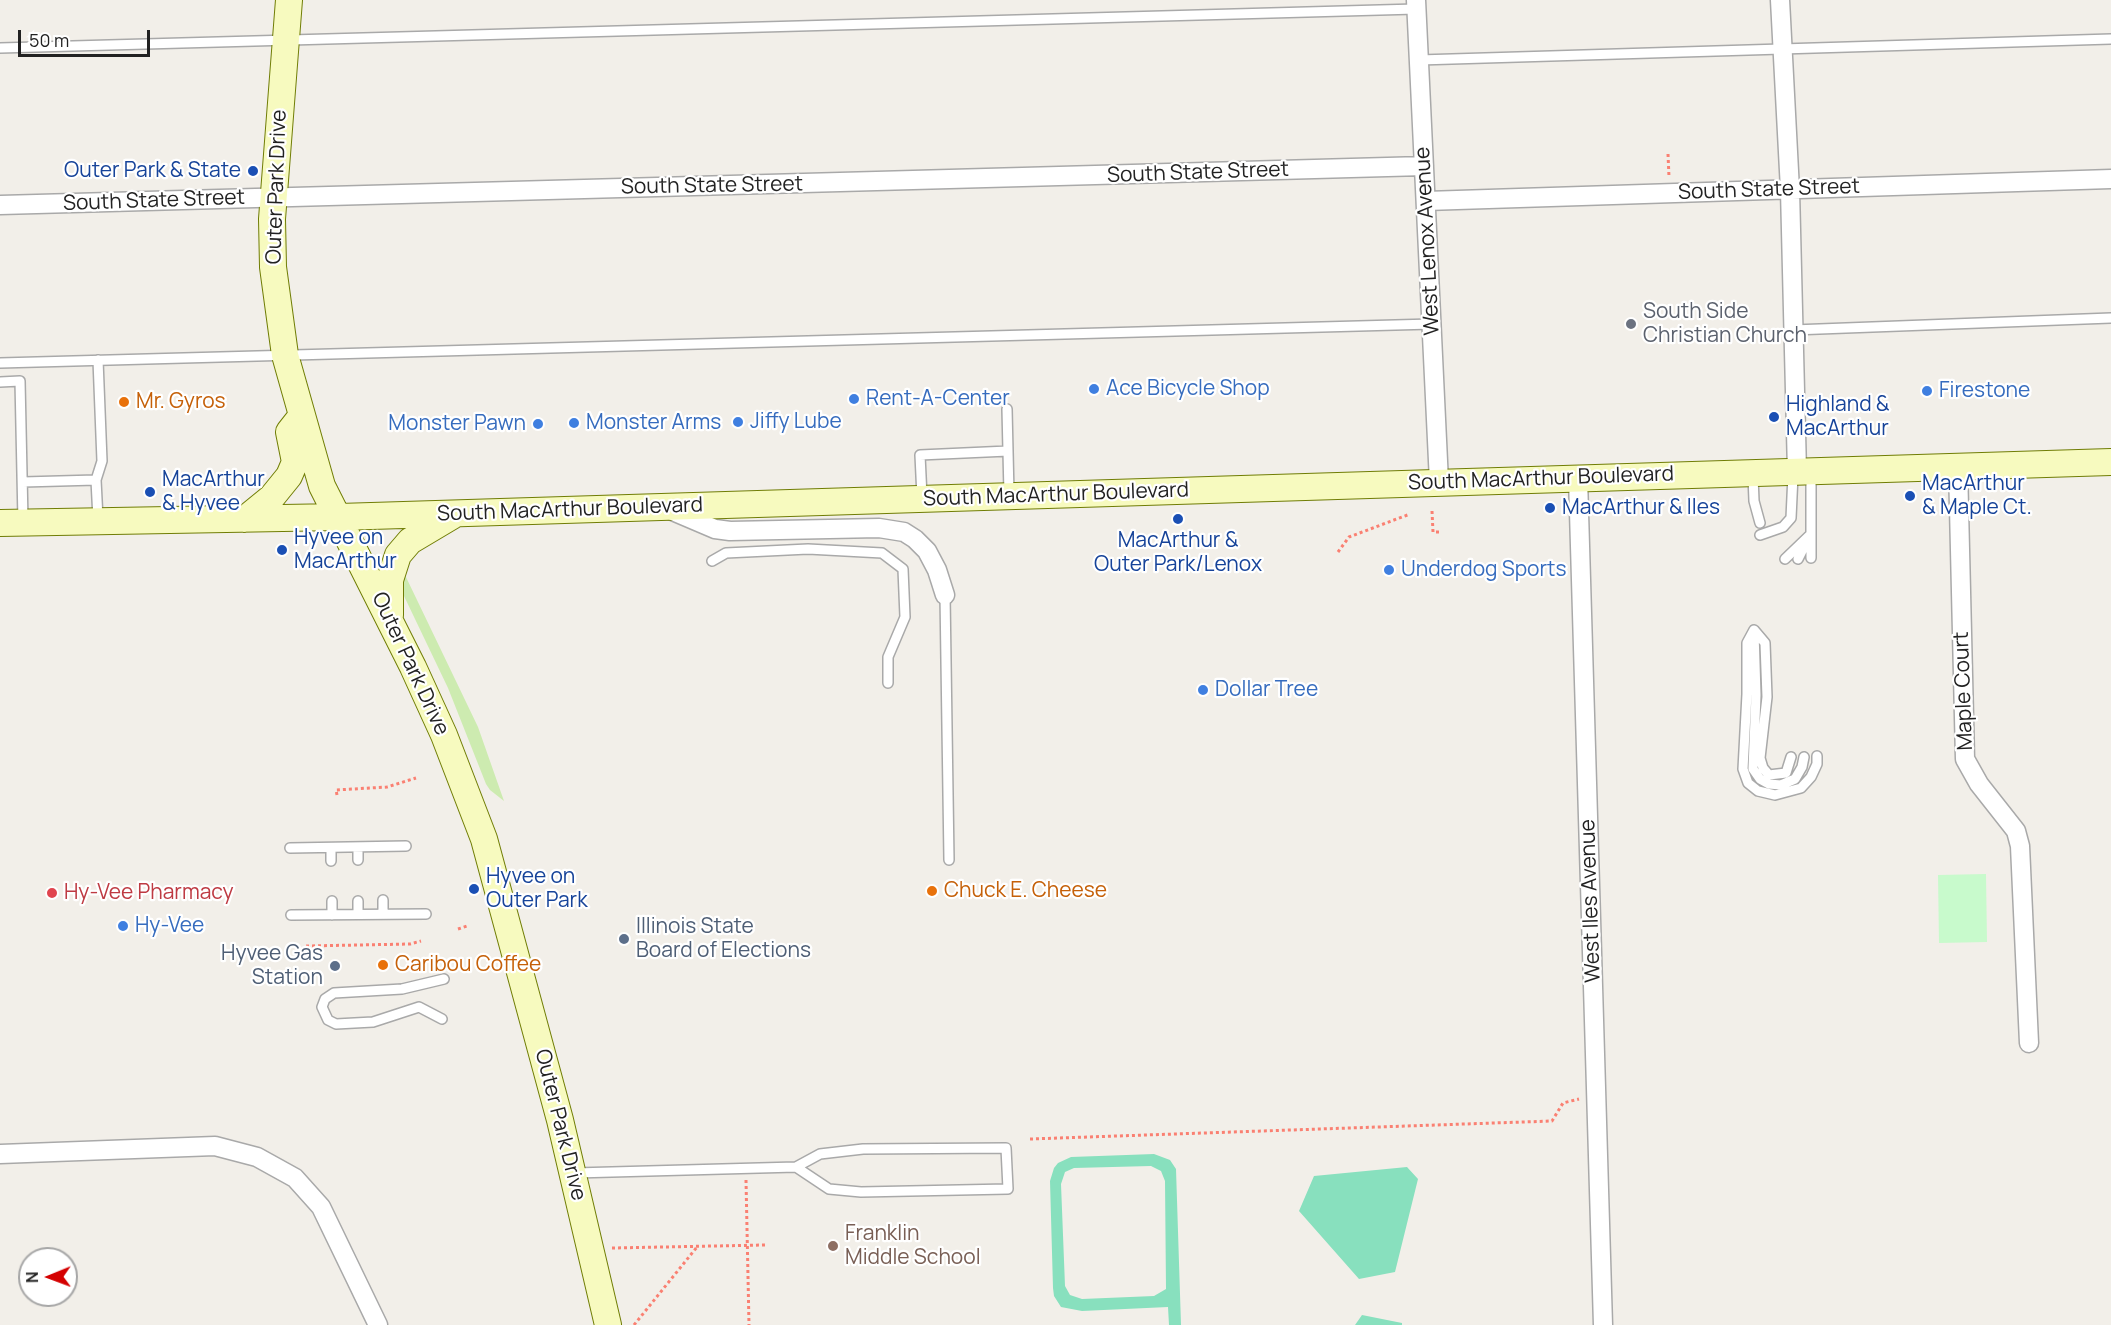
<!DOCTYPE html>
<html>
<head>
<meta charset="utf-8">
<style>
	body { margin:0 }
	#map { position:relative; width:2111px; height:1325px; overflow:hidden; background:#f2efe9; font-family:Manrope,sans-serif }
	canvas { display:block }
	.north { position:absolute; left:18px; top:1247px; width:60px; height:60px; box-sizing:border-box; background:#fff; border:2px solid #a7a7a7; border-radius:50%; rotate:269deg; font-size:16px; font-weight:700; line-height:24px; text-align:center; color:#222 }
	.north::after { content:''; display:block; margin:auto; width:21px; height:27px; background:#d40000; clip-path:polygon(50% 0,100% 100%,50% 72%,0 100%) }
	.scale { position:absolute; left:18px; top:30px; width:132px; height:27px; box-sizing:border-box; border:3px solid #222; border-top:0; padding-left:8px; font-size:18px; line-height:21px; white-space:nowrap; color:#222; -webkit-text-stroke:4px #fff; paint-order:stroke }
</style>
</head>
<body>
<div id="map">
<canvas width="2111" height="1325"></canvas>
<div class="north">N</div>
<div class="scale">50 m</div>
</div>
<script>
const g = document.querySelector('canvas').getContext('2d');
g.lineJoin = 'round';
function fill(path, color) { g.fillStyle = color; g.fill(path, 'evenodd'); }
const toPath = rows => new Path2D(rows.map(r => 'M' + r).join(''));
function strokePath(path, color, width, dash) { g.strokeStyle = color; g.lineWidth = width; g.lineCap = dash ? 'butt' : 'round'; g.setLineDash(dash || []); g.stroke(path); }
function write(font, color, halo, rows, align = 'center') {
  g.font = font + ' Manrope,sans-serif'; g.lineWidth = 4.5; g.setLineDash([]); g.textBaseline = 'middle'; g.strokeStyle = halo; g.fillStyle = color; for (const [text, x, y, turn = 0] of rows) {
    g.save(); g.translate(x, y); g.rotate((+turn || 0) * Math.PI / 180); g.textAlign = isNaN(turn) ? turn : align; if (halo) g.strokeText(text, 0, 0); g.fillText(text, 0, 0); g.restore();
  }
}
const grass = toPath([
	[402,574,405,575,478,727,504,801,490,790,486,784,448,688,404,596]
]);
const park = toPath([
	[1986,874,1987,942,1939,943,1938,875]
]);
const pitch = toPath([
	[1154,1154,1170,1160,1176,1169,1181,1325,1169,1325,1168,1307,1082,1311,1061,1307,1054,1296,1053,1288,1050,1181,1054,1168,1058,1163,1071,1157],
	[1151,1166,1161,1171,1165,1181,1166,1289,1154,1296,1082,1299,1070,1295,1065,1286,1061,1184,1065,1172,1074,1168],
	[1407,1167,1418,1179,1395,1272,1359,1279,1299,1211,1314,1176],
	[1362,1315,1402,1323,1402,1325,1355,1325]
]);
const path = toPath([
	[1668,154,1669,177],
	[1432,511,1433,532,1441,532],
	[1338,552,1349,537,1410,514],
	[337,795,336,790,387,787,416,778],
	[458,929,467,926],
	[306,946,410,944,421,941],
	[1030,1139,1552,1121,1563,1103,1579,1099],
	[746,1180,749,1325],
	[612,1248,765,1245],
	[634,1325,697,1247]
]);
const lane = toPath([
	[0,48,1416,9],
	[1419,60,2111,39],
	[1793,330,2111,318],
	[0,363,1432,324],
	[0,382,20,381,23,521],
	[1007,409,1009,494],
	[1811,474,1811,558],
	[1753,476,1754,501,1760,523],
	[96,480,102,461,98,360],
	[23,482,96,480,98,519],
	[922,497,920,455,1008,451],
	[1760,535,1783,527,1791,518,1793,475],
	[1785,559,1811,534],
	[1798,559,1807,541],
	[712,561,726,553,808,549,882,553,903,569,905,617,888,657,888,683],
	[945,595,949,860],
	[1754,630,1747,643,1747,694,1743,769,1748,783,1758,791,1775,795,1801,788,1811,777,1817,764,1817,756],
	[1754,630,1765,643,1767,697,1760,758,1763,768,1769,775,1786,773,1791,757],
	[1754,632,1756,695,1753,769,1760,779,1769,784,1781,785,1795,779,1802,767,1804,757],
	[290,848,406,846],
	[331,848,331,861],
	[358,860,358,848],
	[383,900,383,914],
	[358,914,358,901],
	[291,915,426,914],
	[332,915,332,901],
	[442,1019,419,1007,373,1022,336,1024,328,1020,322,1007,325,999,334,993,402,989,444,979],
	[575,1173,796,1167,820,1154,863,1149,1006,1148,1008,1189,861,1192,829,1189,796,1167]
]);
const street = toPath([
	[1416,0,1439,482],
	[1780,0,1790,190,1797,472],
	[1426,201,2111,179],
	[0,205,1424,166],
	[1958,466,1965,759,1979,784,2016,831,2020,846,2029,1043],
	[1578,478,1603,1325],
	[668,509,715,529,730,531,879,528,904,532,915,539,927,551,937,570,945,595],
	[0,1154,215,1146,257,1157,295,1178,321,1207,378,1325]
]);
const secondary = toPath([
	[289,0,272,219,273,267,285,355,322,486,413,667,444,735,484,839,560,1120,608,1325],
	[245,519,272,497,289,476,295,462,289,432,300,418],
	[0,523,339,517,2111,462],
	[390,615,390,580,398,555,410,541,452,516]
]);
const markers = [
	[253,171,6,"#1a4fb4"],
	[1631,324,6,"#6b7280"],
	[1094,389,6,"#3f7fe0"],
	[1927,391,6,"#3f7fe0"],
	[854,399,6,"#3f7fe0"],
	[124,402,6,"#e8710a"],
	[1774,417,6,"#1a4fb4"],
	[738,422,6,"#3f7fe0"],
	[574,423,6,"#3f7fe0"],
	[538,424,6,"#3f7fe0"],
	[150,492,6,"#1a4fb4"],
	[1910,496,6,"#1a4fb4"],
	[1550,508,6,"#1a4fb4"],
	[1178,519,6,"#1a4fb4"],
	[282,550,6,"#1a4fb4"],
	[1389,570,6,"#3f7fe0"],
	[1203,690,6,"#3f7fe0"],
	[474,889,6,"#1a4fb4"],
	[932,891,6,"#e8710a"],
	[52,893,6,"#e0444e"],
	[123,926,6,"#3f7fe0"],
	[624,939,6,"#5c6f8a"],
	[383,965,6,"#e8710a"],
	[335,966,6,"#5c6f8a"],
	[833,1246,6,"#8d6e63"]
];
const transitNames = [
	["Outer Park & State",241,171,"right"],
	["Highland &",1786,405],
	["MacArthur",1786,429],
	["MacArthur",162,480],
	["& Hyvee",162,504],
	["MacArthur",1922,484],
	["& Maple Ct.",1922,508],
	["MacArthur & Iles",1562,508],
	["Hyvee on",294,538],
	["MacArthur",294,562],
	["MacArthur &",1178,541,"center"],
	["Outer Park/Lenox",1178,565,"center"],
	["Hyvee on",486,877],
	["Outer Park",486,901]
];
const streetNames = [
	["South State Street",1198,173,-2],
	["South State Street",712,186,-1],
	["Outer Park Drive",277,187,-88],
	["South State Street",1769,190,-2],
	["South State Street",154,201,-2],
	["West Lenox Avenue",1428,241,-93],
	["South MacArthur Boulevard",1541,479,-2],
	["South MacArthur Boulevard",1056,495,-2],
	["South MacArthur Boulevard",570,510,-2],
	["Outer Park Drive",410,664,65],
	["Maple Court",1964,691,-92],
	["West Iles Avenue",1591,901,-92],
	["Outer Park Drive",560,1125,76]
];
const worshipNames = [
	["South Side",1643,312],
	["Christian Church",1643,336]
];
const shopNames = [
	["Ace Bicycle Shop",1106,389],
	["Firestone",1939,391],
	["Rent-A-Center",866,399],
	["Jiffy Lube",750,422],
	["Monster Arms",586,423],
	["Monster Pawn",526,424,"right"],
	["Underdog Sports",1401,570],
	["Dollar Tree",1215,690],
	["Hy-Vee",135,926]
];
const foodNames = [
	["Mr. Gyros",136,402],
	["Chuck E. Cheese",944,891],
	["Caribou Coffee",395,965]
];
const healthNames = [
	["Hy-Vee Pharmacy",64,893]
];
const serviceNames = [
	["Illinois State",636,927],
	["Board of Elections",636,951],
	["Hyvee Gas",323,954,"right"],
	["Station",323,978,"right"]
];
const educationNames = [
	["Franklin",845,1234],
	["Middle School",845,1258]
];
fill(grass, '#cdebb0');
fill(park, '#c8facc');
fill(pitch, '#88e0be');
strokePath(lane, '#a9a9a9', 12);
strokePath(street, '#a9a9a9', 21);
strokePath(secondary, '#707d05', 28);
strokePath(path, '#fa8072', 3, [3, 3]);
strokePath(lane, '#fff', 9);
strokePath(street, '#fff', 18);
strokePath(secondary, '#f7fabf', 26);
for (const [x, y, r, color] of markers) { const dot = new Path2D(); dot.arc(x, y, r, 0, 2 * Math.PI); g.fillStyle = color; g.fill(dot); strokePath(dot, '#fff', 2); }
write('21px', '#164399', '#fff', transitNames, 'left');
write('21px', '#222', '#fff', streetNames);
write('21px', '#5b616d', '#fff', worshipNames, 'left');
write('21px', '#366cbe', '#fff', shopNames, 'left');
write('21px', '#c56008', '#fff', foodNames, 'left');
write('21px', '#be3a42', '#fff', healthNames, 'left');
write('21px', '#4e5e75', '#fff', serviceNames, 'left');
write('21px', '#785e54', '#fff', educationNames, 'left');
</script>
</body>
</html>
